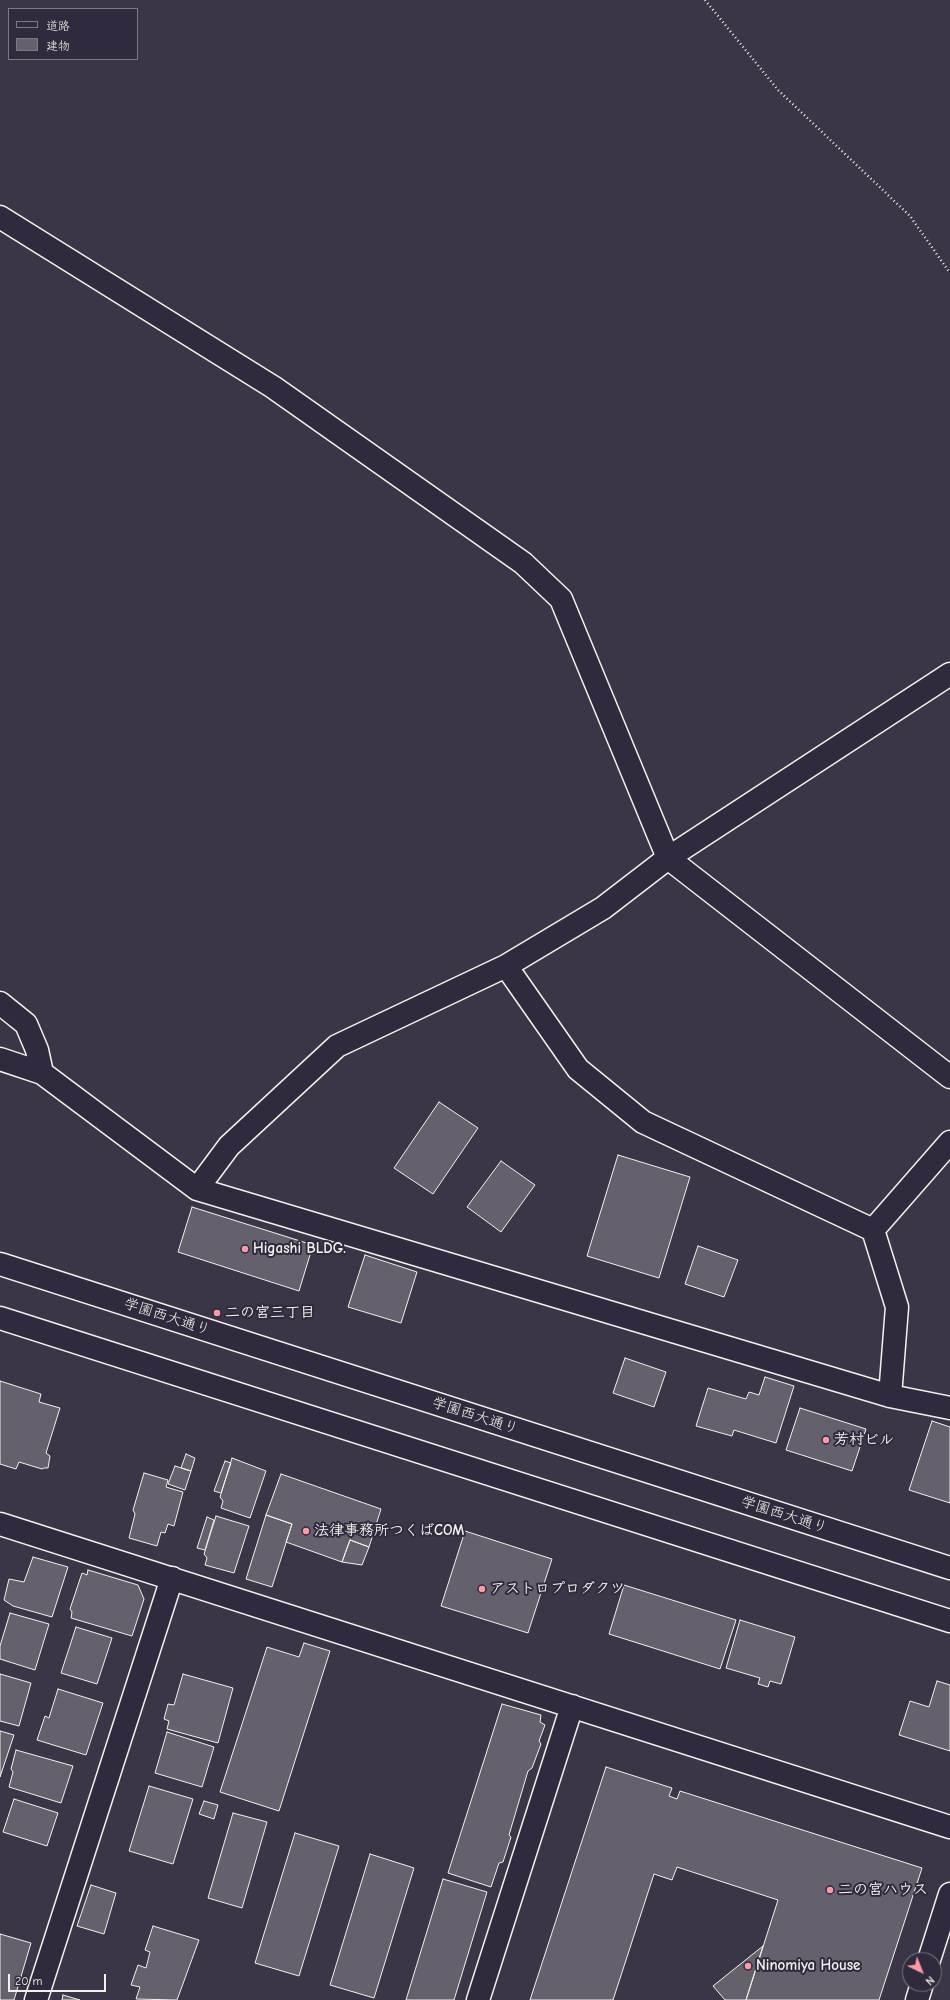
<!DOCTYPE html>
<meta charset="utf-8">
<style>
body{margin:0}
#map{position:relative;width:950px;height:2000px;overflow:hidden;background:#3b3647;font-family:"Comic Neue","Klee One",sans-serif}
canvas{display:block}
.legend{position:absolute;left:8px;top:8px;width:130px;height:52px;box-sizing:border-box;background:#2f2a3d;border:1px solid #7e7a81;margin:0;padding:5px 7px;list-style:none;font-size:12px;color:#f4f1e8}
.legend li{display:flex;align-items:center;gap:8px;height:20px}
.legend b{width:20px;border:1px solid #7e7a81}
.north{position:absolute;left:902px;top:1952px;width:40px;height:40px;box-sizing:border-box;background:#2f2a3d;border:1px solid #7e7a81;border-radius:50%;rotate:137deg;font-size:11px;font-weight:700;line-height:16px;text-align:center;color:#f4f1e8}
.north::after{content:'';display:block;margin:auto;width:14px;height:18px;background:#ff9aa2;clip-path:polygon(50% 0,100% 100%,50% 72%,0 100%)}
.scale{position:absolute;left:8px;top:1974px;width:98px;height:18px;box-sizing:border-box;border:2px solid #f4f1e8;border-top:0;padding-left:5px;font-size:12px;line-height:14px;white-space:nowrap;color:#f4f1e8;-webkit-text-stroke:3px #2f2a3d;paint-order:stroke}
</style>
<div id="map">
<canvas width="950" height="2000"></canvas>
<ul class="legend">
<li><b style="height:5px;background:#2f2a3d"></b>道路</li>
<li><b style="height:11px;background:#65616c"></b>建物</li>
</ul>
<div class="north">N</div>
<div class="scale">20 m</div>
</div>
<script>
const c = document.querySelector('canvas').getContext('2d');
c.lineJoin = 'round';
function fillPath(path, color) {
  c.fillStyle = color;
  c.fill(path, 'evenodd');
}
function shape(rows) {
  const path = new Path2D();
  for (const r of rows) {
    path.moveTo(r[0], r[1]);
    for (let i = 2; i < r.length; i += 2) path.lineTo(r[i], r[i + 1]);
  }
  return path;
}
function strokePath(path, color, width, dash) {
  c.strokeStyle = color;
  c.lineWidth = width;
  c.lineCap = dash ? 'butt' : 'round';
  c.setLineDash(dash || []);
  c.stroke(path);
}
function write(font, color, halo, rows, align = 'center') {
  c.font = font + ' "Comic Neue","Klee One",sans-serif';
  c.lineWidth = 4;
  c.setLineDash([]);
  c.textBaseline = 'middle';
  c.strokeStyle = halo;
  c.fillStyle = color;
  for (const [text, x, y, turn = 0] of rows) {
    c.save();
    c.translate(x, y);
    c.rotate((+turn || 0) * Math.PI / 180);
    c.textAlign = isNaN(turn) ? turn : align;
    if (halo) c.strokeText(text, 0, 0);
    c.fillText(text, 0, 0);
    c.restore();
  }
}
const building = shape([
 [439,1102,478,1128,433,1194,394,1168,439,1102],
 [618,1155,690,1177,659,1278,587,1256,618,1155],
 [501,1161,535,1185,501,1232,467,1207,501,1161],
 [192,1207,313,1245,299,1291,178,1252,192,1207],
 [698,1246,738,1260,724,1297,685,1284,698,1246],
 [365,1255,417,1272,401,1323,348,1307,365,1255],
 [625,1358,666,1372,654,1407,613,1393,625,1358],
 [765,1377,794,1386,776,1443,734,1430,732,1436,696,1426,708,1388,746,1399,749,1392,759,1395,765,1377],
 [0,1381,41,1394,39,1402,60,1408,46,1453,50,1456,48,1468,44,1468,42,1469,19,1462,16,1469,0,1464,0,1381],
 [800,1408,866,1429,852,1471,786,1450,800,1408],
 [932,1421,950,1427,950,1503,909,1490,932,1421],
 [186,1454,195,1458,191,1471,181,1468,186,1454],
 [232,1458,266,1471,250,1518,221,1508,223,1501,220,1497,232,1458],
 [225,1461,231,1463,221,1493,214,1491,225,1461],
 [175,1466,191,1471,185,1490,168,1484,175,1466],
 [144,1473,168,1480,166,1487,183,1492,174,1526,168,1524,165,1533,161,1532,157,1546,129,1538,135,1514,133,1510,144,1473],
 [281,1474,381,1509,369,1547,350,1540,342,1562,286,1542,292,1524,266,1515,281,1474],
 [266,1515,292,1524,272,1587,246,1579,266,1515],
 [216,1516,249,1526,234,1573,205,1565,207,1558,204,1554,216,1516],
 [207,1517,214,1520,205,1550,197,1548,207,1517],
 [465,1531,552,1559,528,1633,441,1606,465,1531],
 [350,1540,369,1547,362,1565,342,1562,350,1540],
 [33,1557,68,1567,52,1617,13,1606,4,1600,9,1579,24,1582,33,1557],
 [88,1570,138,1585,144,1599,132,1636,71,1618,72,1612,70,1609,82,1573,87,1575,88,1570],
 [624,1585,736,1620,720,1669,609,1634,624,1585],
 [10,1613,49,1624,35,1670,0,1659,0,1646,10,1613],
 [740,1620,795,1637,781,1684,770,1681,768,1687,758,1684,760,1678,726,1668,740,1620],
 [76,1627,112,1638,97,1684,61,1673,76,1627],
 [304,1643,330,1651,279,1811,220,1792,267,1647,299,1657,304,1643],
 [0,1674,31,1683,19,1726,0,1721,0,1674],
 [183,1674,233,1688,218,1743,167,1729,169,1721,164,1719,168,1704,174,1705,183,1674],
 [937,1681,950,1685,950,1751,899,1735,910,1701,929,1707,937,1681],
 [58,1689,103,1703,86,1755,37,1740,45,1716,49,1718,58,1689],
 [502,1704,541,1715,540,1722,545,1725,539,1741,541,1744,532,1768,528,1771,509,1835,511,1837,503,1862,499,1863,491,1887,448,1873,502,1704],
 [0,1731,14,1735,0,1777,0,1731],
 [167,1732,214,1747,202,1787,155,1773,167,1732],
 [16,1750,73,1766,61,1803,9,1787,13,1772,11,1769,16,1750],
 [606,1767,672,1788,669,1796,677,1799,680,1791,922,1868,879,2000,746,2000,778,1900,677,1867,672,1880,654,1874,613,2000,530,2000,606,1767],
 [149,1786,193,1799,173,1864,129,1851,149,1786],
 [14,1799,58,1813,47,1846,3,1832,14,1799],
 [204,1801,218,1805,214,1819,199,1814,204,1801],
 [233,1813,267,1822,242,1908,208,1898,233,1813],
 [295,1833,339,1846,299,1976,255,1963,295,1833],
 [370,1854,414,1868,374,1998,330,1985,370,1854],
 [443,1879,487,1892,454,2000,406,2000,443,1879],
 [91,1885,116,1893,104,1934,77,1926,91,1885],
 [153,1926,199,1940,177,2000,136,1999,140,1987,131,1985,138,1965,146,1968,150,1952,145,1950,153,1926],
 [0,1934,31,1943,14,2000,0,2000,0,1934],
 [763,1946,746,2000,725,2000,713,1986,763,1946],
 [63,1995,80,2000,62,2000,63,1995]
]);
const path = shape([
 [705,0,778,90,910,216,950,273]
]);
const minor = shape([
 [0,217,273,387,523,563,561,599,668,858,950,1077],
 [506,966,578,1069,643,1122,873,1230],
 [0,1003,26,1024,37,1050,42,1073],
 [0,1059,42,1073,197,1189,890,1396,950,1408],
 [197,1189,229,1146,337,1046,506,966,603,908,668,858,950,674],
 [890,1396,897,1307,873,1230,950,1142],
 [0,1524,950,1827],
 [929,1960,950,1894],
 [36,2000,172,1578],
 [478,2000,572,1706],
 [917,2000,922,1984]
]);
const major = shape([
 [0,1264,950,1568],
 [0,1318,950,1621]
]);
const markers = [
 [245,1249,4,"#ff9aa2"],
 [217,1313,4,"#ff9aa2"],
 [826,1440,4,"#ff9aa2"],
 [306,1531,4,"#ff9aa2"],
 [482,1589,4,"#ff9aa2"],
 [830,1890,4,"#ff9aa2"],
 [748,1966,4,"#ff9aa2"]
];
const poiNames = [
 ["Higashi BLDG.",253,1249],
 ["二の宮三丁目",225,1313],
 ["芳村ビル",834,1440],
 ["法律事務所つくばCOM",314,1531],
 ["アストロプロダクツ",490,1589],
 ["二の宮ハウス",838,1890],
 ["Ninomiya House",756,1966]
];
const streetNames = [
 ["学園西大通り",167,1317,18],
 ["学園西大通り",475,1416,18],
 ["学園西大通り",784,1515,18]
];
fillPath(building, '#65616c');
strokePath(building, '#f4f1e8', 1);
strokePath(minor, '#f4f1e8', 25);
strokePath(major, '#f4f1e8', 25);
strokePath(path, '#f4f1e8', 2.5, [1, 3]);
strokePath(minor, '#2f2a3d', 22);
strokePath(major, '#2f2a3d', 22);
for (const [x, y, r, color] of markers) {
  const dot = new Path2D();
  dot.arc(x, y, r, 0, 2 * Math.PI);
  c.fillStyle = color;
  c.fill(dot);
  strokePath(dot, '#2f2a3d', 1.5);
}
write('bold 15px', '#f4f1e8', '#2f2a3d', poiNames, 'left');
write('15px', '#f4f1e8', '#2f2a3d', streetNames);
</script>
